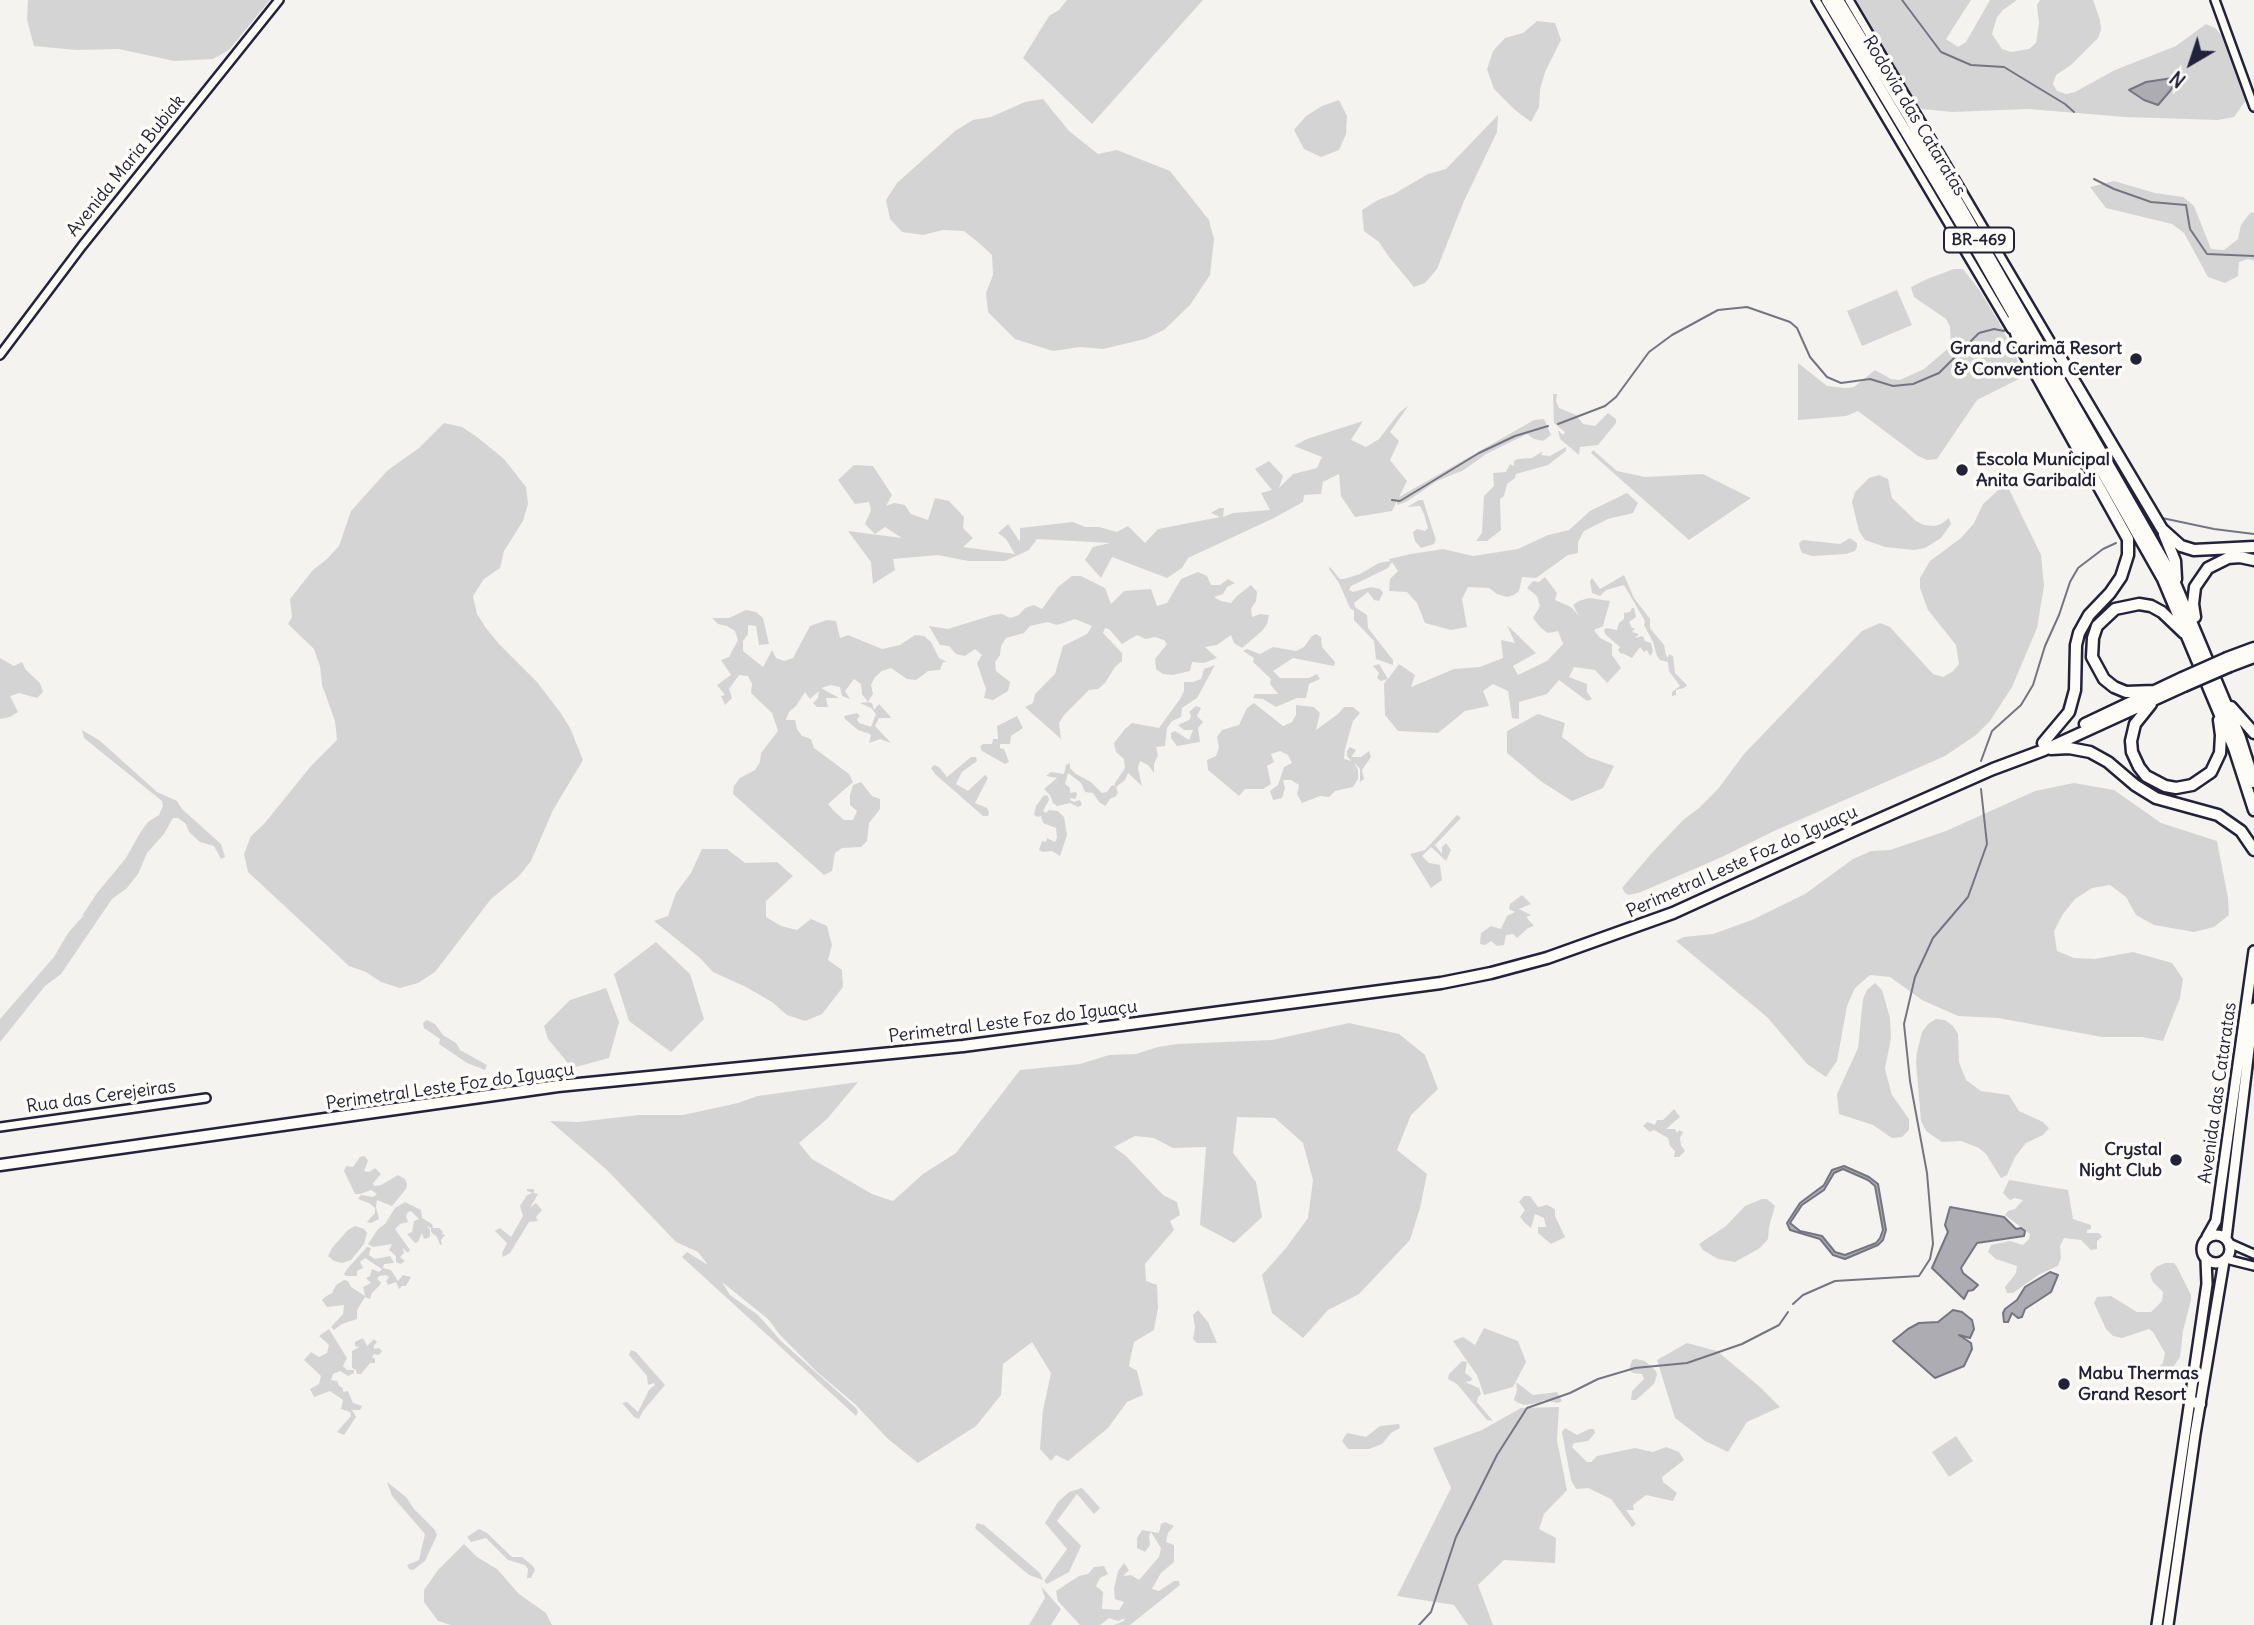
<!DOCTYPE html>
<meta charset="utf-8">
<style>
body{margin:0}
#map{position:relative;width:2254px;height:1625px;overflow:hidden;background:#f4f3ef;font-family:Delius,sans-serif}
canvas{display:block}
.north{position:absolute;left:2156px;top:28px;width:70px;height:70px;-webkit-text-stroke:5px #fdfcf7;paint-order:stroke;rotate:219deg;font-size:19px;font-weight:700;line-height:28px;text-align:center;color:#22223b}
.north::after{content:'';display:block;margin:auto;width:24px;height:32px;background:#22223b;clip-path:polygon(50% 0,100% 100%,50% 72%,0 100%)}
</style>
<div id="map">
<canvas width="2254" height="1625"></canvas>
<div class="north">N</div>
</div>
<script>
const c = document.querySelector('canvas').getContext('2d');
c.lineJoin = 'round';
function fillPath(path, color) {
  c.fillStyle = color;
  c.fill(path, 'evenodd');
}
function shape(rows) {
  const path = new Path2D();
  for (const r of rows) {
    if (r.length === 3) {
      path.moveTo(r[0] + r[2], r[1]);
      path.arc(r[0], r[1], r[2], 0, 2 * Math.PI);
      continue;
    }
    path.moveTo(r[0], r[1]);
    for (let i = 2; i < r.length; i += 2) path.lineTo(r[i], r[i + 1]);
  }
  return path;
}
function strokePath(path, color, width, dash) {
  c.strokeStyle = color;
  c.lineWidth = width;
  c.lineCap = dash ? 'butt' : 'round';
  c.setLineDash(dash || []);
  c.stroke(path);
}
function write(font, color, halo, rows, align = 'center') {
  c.font = font + ' Delius,sans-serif';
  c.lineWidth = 7;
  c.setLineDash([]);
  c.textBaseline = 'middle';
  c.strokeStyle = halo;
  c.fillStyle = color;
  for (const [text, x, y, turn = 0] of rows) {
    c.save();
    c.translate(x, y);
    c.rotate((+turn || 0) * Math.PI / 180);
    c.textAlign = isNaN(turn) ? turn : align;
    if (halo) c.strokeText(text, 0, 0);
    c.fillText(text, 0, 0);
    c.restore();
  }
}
const green = shape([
 [28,0,270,0,229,50,213,59,174,61,119,49,76,50,34,46,27,20],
 [1067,0,1203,0,1092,124,1023,58,1049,16,1059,10],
 [1856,0,1971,0,1946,39,1958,47,1966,42,1990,0,2017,0,2003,10,1997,17,1992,34,2002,49,2011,52,2029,49,2036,43,2039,23,2037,5,2040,0,2093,0,2100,20,2101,30,2098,38,2071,65,2056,75,2053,84,2057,91,2066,94,2075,92,2115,70,2176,46,2206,24,2215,28,2227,41,2243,82,2246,100,2234,117,2218,120,2125,117,2028,109,1952,112,1922,109,1916,104],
 [1537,21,1555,23,1561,40,1545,72,1540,89,1539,107,1531,122,1515,110,1494,89,1487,69,1493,51,1505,38,1523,33],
 [1043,99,1069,131,1098,154,1117,150,1170,171,1209,220,1214,239,1210,275,1190,305,1164,330,1145,339,1103,349,1080,347,1053,351,1015,339,988,312,986,293,993,275,992,255,979,243,964,231,943,230,923,235,902,232,890,219,886,200,897,183,955,131,973,120,991,117,1025,102],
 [1339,100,1347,116,1346,134,1339,150,1321,157,1304,149,1294,130,1306,116,1322,106],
 [1498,115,1497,132,1464,201,1437,269,1425,283,1414,287,1389,257,1379,242,1364,231,1362,210,1378,200,1394,194,1428,174,1446,169],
 [2114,181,2155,193,2183,197,2194,206,2211,249,2224,250,2238,239,2241,225,2250,213,2254,212,2254,261,2248,259,2239,262,2238,276,2225,283,2208,277,2184,233,2172,224,2106,208,2090,187],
 [1954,269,1963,269,1980,291,1999,322,2025,376,1977,400,1937,459,1927,460,1918,456,1858,411,1846,416,1798,420,1798,363,1827,386,1845,388,1854,387,1875,370,1891,379,1900,380,1924,369,1951,346,1950,327,1946,319,1914,297,1911,287,1927,279],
 [1897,290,1912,325,1862,346,1847,311],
 [1553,394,1557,394,1556,401,1559,408,1576,415,1583,424,1595,426,1608,413,1616,419,1616,423,1598,445,1580,447,1579,455,1560,439,1558,430,1563,435,1565,432,1554,423],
 [1409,405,1390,432,1399,441,1390,460,1407,481,1399,497,1534,420,1544,419,1551,435,1543,441,1534,439,1527,434,1486,454,1464,470,1437,481,1406,502,1397,505,1397,501,1392,511,1355,517,1341,496,1339,474,1323,482,1321,494,1304,495,1303,502,1274,518,1188,558,1182,568,1167,578,1112,557,1101,578,1085,560,1093,547,1110,543,1037,539,1029,550,1005,561,968,561,938,555,893,559,895,570,873,584,871,562,848,531,902,538,885,527,875,534,865,524,871,510,869,502,855,504,838,480,854,465,873,466,892,495,886,506,894,503,905,505,911,514,928,520,935,498,949,501,964,517,963,528,973,538,963,547,1015,554,1006,539,998,533,1008,524,1020,542,1020,528,1073,522,1085,527,1099,527,1117,532,1128,526,1145,543,1158,529,1220,517,1211,513,1219,508,1224,508,1223,517,1233,513,1270,510,1261,493,1272,490,1255,469,1269,461,1283,476,1279,488,1293,474,1317,468,1322,457,1294,446,1307,439,1363,421,1351,440,1366,447,1379,439,1399,413],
 [444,423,462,427,477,437,504,459,526,487,528,504,523,521,504,551,500,568,484,579,473,596,477,614,486,628,499,644,537,682,560,712,570,728,583,760,553,810,531,861,519,876,491,899,435,972,418,983,400,988,381,982,366,972,349,966,248,872,244,854,251,836,264,824,311,766,337,740,335,721,322,685,320,666,314,649,288,624,292,617,290,599,313,570,327,559,339,546,351,511,388,470,419,448],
 [1566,447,1566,451,1548,465,1516,474,1515,478,1507,484,1504,496,1500,499,1501,530,1487,541,1469,541,1476,541,1482,533,1484,496,1494,486,1493,473,1506,472,1510,464,1514,466,1514,461,1518,459,1532,458,1543,451,1541,455,1550,456],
 [1593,450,1617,471,1645,477,1703,474,1751,498,1689,540,1591,453],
 [1879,475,1888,479,1892,498,1916,521,1924,525,1934,526,1941,524,1949,518,1951,524,1941,538,1925,548,1914,550,1885,547,1865,540,1859,531,1852,502,1855,492,1869,478],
 [2006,483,2041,555,2044,586,2037,628,2012,687,1990,721,1976,735,1945,756,1774,831,1722,857,1641,892,1629,895,1625,893,1622,888,1650,855,1683,820,1699,808,1718,789,1744,754,1862,631,1880,623,1890,627,1933,674,1943,677,1952,672,1959,664,1956,645,1928,610,1920,588,1920,578,1930,561,1961,538,1974,523,1983,504],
 [1627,493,1638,503,1633,513,1608,519,1584,531,1578,542,1578,553,1568,555,1536,578,1522,577,1519,591,1514,595,1507,597,1497,594,1489,588,1468,587,1462,599,1467,627,1451,630,1425,623,1417,603,1407,592,1389,591,1390,579,1398,571,1392,562,1388,568,1351,586,1349,590,1353,592,1371,587,1380,589,1383,593,1379,601,1374,600,1368,592,1354,603,1355,607,1367,615,1368,628,1393,660,1393,665,1376,659,1374,641,1354,620,1354,611,1350,608,1339,583,1329,569,1330,567,1340,579,1344,579,1360,574,1379,563,1390,561,1389,559,1411,554,1443,549,1473,556,1518,549,1548,535,1569,530,1590,511],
 [1419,500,1423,500,1436,540,1434,544,1421,548,1415,541,1413,532,1417,529,1425,531,1428,528,1424,514,1420,506,1407,507],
 [1850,538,1857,543,1857,547,1855,551,1846,554,1812,556,1802,553,1800,548,1799,543,1803,540,1840,544],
 [1198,572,1207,576,1211,585,1220,585,1228,579,1235,583,1227,587,1223,594,1214,597,1221,601,1231,603,1237,596,1251,585,1257,592,1256,601,1251,609,1252,617,1260,614,1269,615,1267,624,1262,631,1242,648,1234,643,1231,635,1217,645,1205,647,1217,658,1204,663,1192,662,1190,671,1173,675,1163,674,1156,669,1155,659,1167,644,1164,640,1155,637,1146,639,1137,635,1122,644,1109,629,1105,628,1103,633,1122,653,1122,661,1115,667,1105,683,1098,689,1089,690,1064,715,1059,723,1061,739,1025,707,1033,703,1035,694,1055,674,1063,646,1087,634,1092,626,1075,619,1057,625,1048,622,1030,626,1024,633,1006,638,1001,646,1000,655,995,662,996,671,1010,682,1008,691,993,700,984,698,986,689,977,663,982,655,975,649,965,656,956,654,949,646,940,645,929,626,948,629,993,615,1002,614,1010,618,1019,615,1025,608,1034,605,1042,609,1058,587,1072,576,1081,576,1105,588,1111,604,1124,591,1151,589,1157,606,1167,603,1181,579],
 [1624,575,1634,598,1650,619,1650,628,1664,645,1666,655,1668,658,1669,654,1673,656,1675,673,1687,685,1684,688,1676,690,1676,695,1672,696,1672,692,1680,686,1669,671,1668,662,1660,660,1657,656,1653,642,1644,625,1645,621,1624,585,1606,590,1600,596,1592,593,1590,581,1592,578,1600,589],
 [1545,577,1557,593,1555,600,1571,607,1579,616,1573,605,1579,601,1589,598,1610,601,1603,626,1594,630,1600,638,1612,644,1612,655,1621,668,1607,683,1595,670,1574,667,1569,677,1587,684,1587,692,1592,699,1587,701,1559,680,1547,694,1519,702,1519,719,1512,718,1508,691,1493,684,1483,691,1489,706,1465,711,1438,733,1398,731,1385,715,1384,684,1387,679,1381,681,1377,678,1379,673,1373,666,1379,664,1388,679,1399,664,1415,675,1411,687,1454,669,1480,667,1503,658,1501,640,1515,643,1507,625,1536,653,1513,666,1518,675,1547,661,1563,644,1558,631,1548,633,1541,628,1533,618,1540,606,1537,596,1527,588,1533,581,1539,582],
 [1632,608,1634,608,1636,617,1629,622,1632,628,1635,628,1632,632,1639,634,1635,638,1643,636,1645,641,1651,643,1653,652,1650,656,1647,650,1644,652,1640,647,1632,658,1622,653,1621,654,1618,650,1620,647,1605,634,1604,630,1606,628,1617,630,1619,623,1624,619,1624,613,1630,612],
 [746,610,756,612,763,618,769,644,759,645,756,626,748,625,748,634,743,641,743,651,763,667,772,650,776,658,784,661,793,658,810,626,827,620,836,621,840,638,848,635,882,649,900,645,915,635,924,636,931,642,939,658,947,662,943,662,940,670,928,671,916,680,907,679,891,668,882,671,875,677,871,685,873,694,868,702,862,694,861,684,854,679,845,691,850,699,842,696,840,687,831,685,821,688,839,698,826,698,828,707,817,707,813,703,818,698,819,691,810,699,805,692,796,706,789,712,786,720,795,720,797,729,802,736,811,739,814,748,849,774,853,782,828,804,833,810,844,820,853,820,857,811,850,805,850,795,853,785,861,782,872,796,880,799,880,809,869,823,867,841,861,847,842,848,835,853,832,871,824,875,733,794,734,786,740,778,755,770,760,762,761,753,778,731,772,713,751,693,752,684,748,676,739,675,729,689,732,698,725,705,721,696,725,695,717,685,731,675,721,660,729,657,738,640,735,631,727,626,718,624,712,618,729,618],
 [1316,634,1321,637,1322,647,1335,662,1334,666,1293,658,1273,671,1280,678,1309,678,1317,674,1320,679,1309,684,1306,698,1297,698,1276,707,1263,699,1253,698,1255,694,1278,694,1270,684,1271,679,1253,662,1254,658,1243,651,1247,649,1260,654,1273,647,1296,651,1304,647,1312,636],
 [0,658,14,666,22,662,26,670,40,683,43,692,37,698,19,693,10,696,18,712,10,717,0,719],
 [1215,665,1197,698,1182,708,1181,717,1172,721,1167,728,1165,746,1156,747,1158,755,1154,764,1154,773,1148,765,1140,761,1138,768,1142,786,1128,773,1125,780,1116,787,1118,793,1115,797,1111,798,1105,806,1099,802,1093,793,1085,792,1081,783,1068,773,1065,784,1070,788,1070,793,1076,792,1077,795,1075,799,1071,798,1070,800,1074,802,1080,800,1082,805,1078,807,1070,803,1057,806,1053,803,1050,795,1044,789,1057,778,1046,776,1051,772,1064,774,1066,765,1070,763,1070,768,1076,774,1091,782,1102,793,1107,792,1112,785,1115,786,1115,783,1125,768,1124,759,1116,752,1114,743,1125,729,1132,723,1159,728,1180,699,1184,691,1184,682,1193,682,1201,679,1204,669],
 [868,702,872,703,874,710,879,704,890,716,891,718,879,718,875,726,891,743,880,739,869,743,871,736,870,734,858,730,845,719,844,716,857,713,860,716,857,719,859,723,871,727,876,714,871,708,860,703],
 [1254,703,1283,726,1292,722,1296,715,1296,705,1314,707,1320,713,1316,730,1338,714,1344,707,1353,707,1360,713,1353,721,1345,749,1344,759,1351,761,1347,756,1347,751,1350,747,1356,750,1352,756,1353,757,1361,757,1369,751,1371,757,1362,770,1364,779,1360,782,1360,769,1354,762,1358,770,1358,779,1353,787,1335,791,1329,797,1320,796,1302,803,1297,794,1299,785,1291,780,1283,780,1285,788,1282,798,1273,800,1270,791,1278,785,1284,767,1292,763,1288,755,1280,751,1271,754,1274,762,1267,766,1271,784,1263,789,1245,789,1239,796,1208,770,1207,760,1216,756,1219,747,1217,737,1222,730,1239,725,1247,708],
 [1196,706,1201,708,1197,716,1203,722,1198,728,1200,742,1177,746,1171,738,1171,733,1175,731,1189,740,1193,730,1184,730,1178,725,1189,720,1191,716,1189,712],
 [1538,714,1565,723,1562,737,1588,757,1614,766,1603,788,1572,801,1542,782,1507,753,1507,731],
 [1017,716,1023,728,1011,736,1010,744,1000,744,1000,748,1004,749,1009,762,1005,764,982,751,980,747,983,744,992,744,993,739,998,739,997,726],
 [82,730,99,740,157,792,177,801,182,809,221,844,225,857,221,859,214,846,200,842,189,832,186,824,178,818,173,818,164,834,147,853,138,874,127,888,112,899,61,974,45,986,0,1042,0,1019,54,957,68,933,84,915,82,916,97,893,126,858,140,833,148,822,159,815,163,806,162,801,84,738],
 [971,757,976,757,977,761,962,772,956,784,968,791,985,775,988,778,975,803,987,808,989,812,988,816,983,816,935,774,931,768,934,765,939,767,947,777],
 [2074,783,2114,790,2161,823,2217,841,2228,898,2229,915,2214,927,2194,932,2154,925,2136,915,2126,897,2110,885,2092,888,2075,899,2063,914,2054,931,2057,951,2074,958,2095,959,2133,952,2172,963,2183,979,2180,998,2163,1041,2142,1037,2102,1037,1998,1018,1958,1016,1922,1000,1890,977,1870,975,1855,988,1847,1006,1837,1061,1826,1077,1807,1064,1767,1017,1676,941,1684,937,1713,934,1752,920,1805,894,1853,859,1871,851,1890,850,1946,831,2035,791],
 [1044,795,1048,796,1049,800,1043,811,1046,813,1049,810,1058,811,1064,817,1067,835,1060,856,1052,851,1043,852,1039,850,1042,841,1046,842,1047,838,1055,842,1057,838,1056,828,1043,823,1041,816,1038,817,1034,815,1036,806],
 [1457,815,1461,818,1435,845,1442,854,1442,847,1446,843,1451,850,1446,861,1431,847,1422,856,1429,863,1440,865,1442,880,1431,888,1410,854,1425,850],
 [702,849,727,849,745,863,777,862,793,876,766,901,766,917,781,926,797,930,811,919,827,926,832,945,828,960,842,970,843,987,822,1014,805,1021,787,1015,772,1002,746,987,713,972,700,958,654,921,668,916,676,893,691,873],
 [1522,895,1531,904,1519,909,1531,915,1526,917,1534,926,1528,928,1517,938,1513,934,1506,935,1504,945,1497,946,1491,941,1485,945,1480,944,1481,933,1491,926,1501,929,1507,916,1515,912,1509,909,1510,904],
 [656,942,690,974,704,1019,671,1052,629,1021,614,974],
 [1875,983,1882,990,1890,1018,1891,1039,1885,1068,1887,1077,1892,1095,1909,1119,1909,1130,1902,1137,1892,1138,1873,1125,1839,1114,1837,1094,1858,1048,1863,999,1867,990],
 [606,988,619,1022,609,1058,572,1068,548,1039,544,1026,570,1000],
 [1936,1019,1945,1020,1953,1026,1958,1034,1959,1062,1966,1080,1981,1091,2009,1095,2019,1111,2043,1122,2049,1128,2043,1135,2026,1143,2015,1157,2007,1175,2001,1178,1986,1154,1979,1148,1961,1141,1942,1142,1926,1131,1921,1121,1916,1062,1917,1052,1922,1032,1928,1024],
 [427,1020,435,1024,443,1035,456,1043,460,1050,487,1065,485,1070,467,1063,439,1044,440,1039,424,1028,423,1023],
 [1349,1023,1399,1034,1425,1055,1438,1089,1411,1115,1397,1150,1427,1174,1420,1208,1410,1240,1359,1294,1328,1310,1303,1338,1272,1313,1262,1275,1286,1248,1308,1218,1313,1180,1303,1143,1275,1118,1237,1117,1233,1153,1256,1182,1262,1217,1234,1243,1200,1225,1206,1147,1173,1148,1154,1138,1135,1136,1114,1147,1126,1156,1163,1195,1177,1202,1180,1215,1170,1221,1174,1230,1145,1264,1146,1281,1157,1285,1158,1308,1154,1330,1134,1342,1129,1366,1137,1371,1143,1395,1127,1402,1108,1428,1068,1461,1056,1455,1051,1461,1040,1449,1043,1410,1051,1373,1032,1342,1003,1364,1001,1395,976,1426,918,1463,888,1439,855,1404,817,1372,780,1335,768,1319,722,1282,730,1295,758,1315,782,1342,856,1408,858,1412,856,1416,682,1257,687,1252,708,1265,698,1252,676,1242,607,1170,550,1121,578,1122,639,1115,683,1115,738,1103,758,1096,858,1082,827,1119,799,1143,812,1159,872,1194,893,1201,923,1174,956,1153,1020,1070,1080,1064,1109,1055,1136,1054,1158,1047,1177,1044,1272,1040],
 [1674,1109,1680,1117,1666,1129,1675,1129,1677,1133,1679,1130,1683,1132,1680,1138,1681,1145,1685,1151,1679,1157,1674,1157,1675,1151,1670,1146,1668,1138,1654,1130,1650,1132,1643,1126,1647,1122,1655,1125,1657,1120,1663,1120],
 [365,1156,368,1161,364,1171,369,1172,375,1168,381,1174,373,1183,374,1186,381,1185,398,1175,405,1179,407,1184,406,1189,392,1206,377,1200,376,1207,379,1219,371,1223,367,1222,375,1213,375,1208,369,1203,358,1199,361,1195,373,1197,377,1194,371,1190,360,1194,355,1194,344,1171,346,1166,353,1167,360,1157],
 [2009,1180,2068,1190,2073,1219,2091,1225,2091,1229,2087,1230,2087,1233,2099,1233,2102,1237,2097,1241,2097,1249,2091,1250,2081,1240,2064,1238,2060,1246,2061,1258,2058,1266,2040,1274,2013,1293,2007,1293,2005,1287,2016,1273,2017,1266,1996,1259,1988,1252,1991,1245,2010,1241,2023,1245,2029,1239,2030,1234,2005,1215,2008,1211,2015,1209,2023,1200,2015,1198,2010,1200,2003,1193],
 [527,1189,534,1189,534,1193,538,1194,530,1208,536,1203,542,1210,536,1217,538,1221,529,1222,510,1253,503,1257,502,1253,507,1243,495,1231,500,1228,511,1237,523,1216,520,1206,527,1195,533,1193,527,1191],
 [1524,1196,1530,1196,1538,1207,1547,1205,1555,1209,1555,1216,1565,1237,1551,1244,1538,1233,1538,1227,1546,1227,1544,1218,1535,1214,1531,1228,1525,1223,1520,1217,1525,1210,1519,1202],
 [1762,1199,1767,1199,1775,1206,1769,1227,1768,1239,1760,1248,1735,1262,1718,1259,1703,1250,1699,1244,1726,1226,1745,1206],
 [405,1202,421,1210,422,1218,432,1224,433,1228,439,1228,443,1232,442,1234,445,1235,441,1240,442,1244,440,1245,437,1237,431,1232,431,1228,427,1226,430,1230,430,1237,424,1239,422,1233,418,1242,415,1243,407,1234,412,1232,414,1221,419,1219,411,1211,408,1212,406,1216,408,1222,400,1224,395,1229,410,1250,408,1253,403,1248,404,1253,400,1257,405,1261,401,1264,396,1262,396,1256,389,1250,392,1244,373,1247,368,1244,378,1229,385,1224,395,1208],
 [355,1226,364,1229,367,1233,364,1244,351,1260,342,1263,334,1261,328,1256,332,1248,348,1230],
 [367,1247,371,1248,369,1255,375,1259,390,1256,394,1263,384,1264,383,1268,391,1270,398,1281,403,1275,411,1277,406,1286,402,1286,399,1289,396,1282,388,1285,386,1281,389,1277,386,1275,379,1276,377,1279,381,1282,380,1285,372,1293,370,1299,365,1297,357,1310,357,1319,342,1324,334,1330,331,1327,343,1314,344,1305,327,1307,322,1300,325,1297,332,1293,336,1285,344,1280,348,1281,351,1287,365,1296,363,1287,371,1283,366,1278,370,1276,372,1269,379,1272,382,1269,365,1258,360,1262,363,1268,357,1271,357,1276,346,1276,344,1274,348,1268],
 [2165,1263,2174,1263,2177,1267,2191,1295,2191,1300,2183,1331,2180,1357,2169,1373,2157,1380,2152,1378,2153,1373,2163,1363,2165,1353,2153,1332,2149,1329,2122,1338,2113,1336,2106,1329,2094,1303,2097,1297,2111,1296,2137,1312,2151,1312,2162,1301,2163,1292,2153,1282,2150,1274,2156,1267],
 [1198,1310,1208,1322,1217,1343,1197,1343,1193,1339,1195,1327,1193,1315],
 [1484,1328,1518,1341,1526,1362,1513,1387,1484,1395,1477,1375,1453,1341,1463,1337,1475,1345],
 [329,1329,347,1358,343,1366,347,1370,354,1370,354,1373,348,1376,340,1371,333,1374,331,1380,337,1381,339,1386,343,1388,343,1392,348,1391,353,1403,362,1406,360,1410,352,1410,356,1417,344,1435,337,1432,351,1416,350,1412,341,1409,343,1400,330,1391,314,1397,310,1389,319,1384,321,1376,304,1360,311,1352,319,1357,327,1353,329,1345,319,1336],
 [363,1338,367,1346,374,1339,377,1342,374,1345,374,1349,379,1348,382,1351,379,1355,374,1354,372,1357,375,1359,375,1363,370,1363,361,1374,357,1374,356,1370,352,1368,352,1351,359,1347,355,1346,355,1342],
 [1687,1343,1717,1351,1760,1387,1780,1407,1747,1422,1728,1452,1705,1441,1675,1418,1657,1360],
 [631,1350,636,1352,665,1385,643,1411,639,1419,634,1417,622,1403,627,1402,638,1412,649,1390,655,1385,654,1383,648,1385,647,1376,629,1355],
 [1636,1359,1645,1361,1656,1371,1657,1375,1654,1384,1636,1400,1631,1400,1632,1391,1644,1379,1642,1374,1633,1373,1629,1370,1632,1360],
 [1462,1361,1467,1362,1465,1373,1472,1378,1471,1381,1465,1382,1479,1388,1481,1394,1478,1397,1477,1402,1493,1421,1487,1420,1457,1384,1448,1379,1449,1374],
 [1516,1382,1533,1395,1557,1392,1562,1401,1558,1403,1544,1400,1538,1403,1525,1405,1518,1403,1514,1400,1517,1390],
 [1559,1407,1557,1440,1567,1490,1544,1514,1539,1529,1556,1538,1555,1563,1504,1560,1478,1585,1493,1625,1468,1625,1454,1605,1397,1596,1451,1488,1433,1448,1482,1430,1521,1408],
 [1399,1424,1400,1428,1391,1433,1382,1444,1369,1449,1348,1449,1342,1441,1347,1433,1366,1437,1380,1426],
 [1565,1428,1577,1435,1589,1429,1594,1429,1595,1433,1588,1441,1574,1443,1572,1447,1587,1462,1591,1462,1597,1456,1635,1448,1653,1452,1666,1447,1679,1452,1684,1460,1662,1477,1663,1482,1677,1493,1673,1501,1646,1495,1633,1505,1634,1510,1626,1510,1636,1524,1632,1527,1611,1499,1588,1488,1576,1489,1571,1480,1562,1432],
 [1956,1436,1973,1461,1949,1477,1932,1452],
 [387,1482,406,1497,414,1509,435,1530,437,1535,425,1561,413,1570,409,1569,407,1565,419,1560,425,1534,392,1496],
 [1082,1488,1100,1508,1094,1514,1077,1494,1057,1521,1081,1546,1069,1572,1047,1584,1044,1581,1067,1549,1045,1523,1058,1502,1069,1492],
 [1165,1522,1174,1526,1168,1533,1166,1542,1174,1545,1174,1562,1161,1573,1152,1589,1159,1591,1174,1581,1179,1581,1180,1585,1130,1625,1114,1625,1124,1621,1125,1618,1118,1621,1109,1618,1100,1625,1080,1625,1058,1601,1056,1591,1079,1576,1088,1574,1094,1567,1104,1566,1108,1574,1100,1578,1096,1586,1103,1592,1102,1609,1119,1610,1124,1602,1115,1599,1114,1589,1118,1571,1124,1563,1129,1570,1123,1576,1131,1575,1139,1580,1159,1557,1161,1548,1151,1532,1149,1536,1150,1545,1145,1552,1137,1548,1137,1538,1142,1530,1159,1533,1161,1524],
 [977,1523,984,1525,1040,1573,1043,1580,1029,1575,1010,1559,977,1530,975,1528],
 [479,1529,487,1533,512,1557,522,1557,533,1566,535,1570,531,1578,527,1578,528,1569,525,1565,508,1560,486,1538,471,1542,467,1537],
 [464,1544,477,1557,497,1569,519,1594,546,1613,552,1625,451,1625,438,1621,424,1602,424,1590,438,1570],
 [1041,1586,1061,1609,1051,1625,1029,1625,1045,1598]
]);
const water = shape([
 [2179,77,2170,91,2158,105,2144,100,2129,90,2146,82,2179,77],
 [1844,1166,1869,1177,1878,1184,1886,1230,1883,1240,1878,1245,1845,1259,1833,1255,1820,1239,1790,1230,1787,1223,1800,1203,1824,1185,1832,1170,1844,1166],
 [1843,1169,1868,1180,1875,1186,1883,1230,1880,1238,1876,1243,1845,1255,1835,1252,1822,1236,1800,1231,1790,1223,1802,1205,1824,1190,1834,1173,1843,1169],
 [1950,1207,2004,1217,2016,1229,2021,1228,2025,1231,2024,1236,1977,1243,1961,1268,1963,1273,1978,1285,1973,1290,1968,1291,1964,1299,1932,1268,1948,1232,1945,1225,1950,1207],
 [2050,1272,2058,1275,2051,1292,2025,1309,2022,1317,2018,1318,2012,1313,2008,1322,2004,1322,2003,1313,2005,1309,2017,1300,2025,1287,2050,1272],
 [1953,1310,1962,1312,1972,1320,1974,1329,1970,1338,1959,1335,1971,1343,1972,1349,1964,1366,1935,1378,1893,1341,1908,1329,1919,1323,1938,1322,1953,1310]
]);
const stream = shape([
 [1902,0,1941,52,1971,65,2004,67,2065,104,2074,112],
 [2094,179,2114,189,2151,202,2186,205,2190,229,2207,254,2254,256],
 [1558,424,1605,406,1616,397,1649,352,1672,335,1718,310,1747,307,1790,322,1797,328,1810,357,1827,377,1841,383,1870,379,1893,386,1913,384,1939,373,1979,333,1994,329,2004,331,2006,327],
 [1392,500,1400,501,1479,453,1515,436,1548,426],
 [2162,518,2214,529,2254,534],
 [1981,761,1992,731,2021,705,2033,685,2045,646,2059,615,2070,582,2078,568,2103,549,2116,543],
 [1793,1304,1803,1295,1835,1281,1919,1276,1930,1259,1933,1244,1927,1173,1910,1081,1904,1024,1915,977,1933,938,1968,897,1987,844,1981,789],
 [1419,1625,1431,1612,1456,1537,1497,1455,1527,1408,1570,1393,1598,1379,1635,1368,1687,1363,1742,1344,1779,1325,1788,1312]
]);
const tertiary = shape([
 [1816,0,2011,329],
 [1849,0,2054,347],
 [2215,0,2254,107],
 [0,355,82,246,279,0],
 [0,1127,206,1098],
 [2229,1243,2254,1254],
 [2226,1259,2254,1266]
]);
const primary = shape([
 [2216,1249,14],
 [2207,1237,2216,1221,2254,951],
 [2226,1238,2254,1008],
 [2157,1625,2200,1332,2207,1284,2206,1259],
 [2168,1625,2195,1434,2224,1261]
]);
const trunk = shape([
 [1827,0,1979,254,2163,579,2234,748,2254,810],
 [1838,0,1909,117,2171,574,2240,738,2254,782],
 [2012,321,2020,345,2128,539,2128,555,2121,577,2110,593,2089,615,2079,633,2076,645,2075,690,2069,712,2043,743],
 [2054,347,2162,529,2181,546,2194,550,2254,547],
 [2164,534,2175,561,2176,579],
 [2195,617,2193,604,2195,587,2208,568,2228,558,2240,557,2254,560],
 [2227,658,2254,648],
 [2230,666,2254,657],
 [2154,691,2126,692,2114,687,2104,679,2092,657,2093,638,2097,626,2115,609,2139,604,2151,606,2162,612,2184,633],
 [2151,704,2135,724,2131,741,2132,752,2139,767,2146,776,2165,786,2176,788,2192,785,2211,772,2220,753,2221,735,2219,720],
 [2231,707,2254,733],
 [2085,724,2182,678],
 [2051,749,2069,748,2090,752,2108,762,2135,785,2156,798,2218,815,2241,831,2254,850],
 [0,1165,558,1086,963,1046,1441,983,1491,973,1547,958,1673,913,1855,830,1993,769,2044,750,2184,686],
 [2190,1401,2200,1404]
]);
const trunkBridge = shape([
 [2182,678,2227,658],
 [2184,686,2230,666]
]);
const markers = [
 [2136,359,7,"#22223b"],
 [1962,470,7,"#22223b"],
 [2176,1160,7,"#22223b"],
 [2064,1384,7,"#22223b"]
];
const shields = [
 [1979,240,70]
];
const shieldNames = [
 ["BR-469",1979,240]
];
const streetNames = [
 ["Rodovía das Cataratas",1914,116,59],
 ["Avenida Maria Bubiak",126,166,-51],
 ["Perimetral Leste Foz do Iguaçu",1742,862,-24],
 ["Perimetral Leste Foz do Iguaçu",1013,1022,-7],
 ["Perimetral Leste Foz do Iguaçu",450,1087,-8],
 ["Avenida das Cataratas",2218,1093,-82],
 ["Rua das Cerejeiras",101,1097,-8]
];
const poiNames = [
 ["Grand Carimã Resort",2122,349],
 ["& Convention Center",2122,370],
 ["Escola Municipal",1976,460,"left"],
 ["Anita Garibaldi",1976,481,"left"],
 ["Crystal",2162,1150],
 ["Night Club",2162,1171],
 ["Mabu Thermas",2078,1374,"left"],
 ["Grand Resort",2078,1395,"left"]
];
fillPath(green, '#d5d4d5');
fillPath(water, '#acacb2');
strokePath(water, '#757582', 2);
strokePath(stream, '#757582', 2);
strokePath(tertiary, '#22223b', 12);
strokePath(primary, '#22223b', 14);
strokePath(trunk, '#22223b', 15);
strokePath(tertiary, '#fdfcf7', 7);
strokePath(primary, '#fdfcf7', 9);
strokePath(trunk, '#fdfcf7', 10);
strokePath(trunkBridge, '#22223b', 15, []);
strokePath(trunkBridge, '#fdfcf7', 10);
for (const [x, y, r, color] of markers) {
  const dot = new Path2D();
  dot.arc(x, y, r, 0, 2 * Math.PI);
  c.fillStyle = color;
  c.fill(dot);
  strokePath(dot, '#fdfcf7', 2.5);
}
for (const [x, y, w] of shields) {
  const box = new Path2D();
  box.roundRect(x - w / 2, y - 12.5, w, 25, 5);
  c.fillStyle = '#fdfcf7';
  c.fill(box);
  strokePath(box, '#22223b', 2);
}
write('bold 16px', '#22223b', null, shieldNames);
write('18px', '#22223b', '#fdfcf7', streetNames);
write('bold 18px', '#22223b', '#fdfcf7', poiNames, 'right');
</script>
